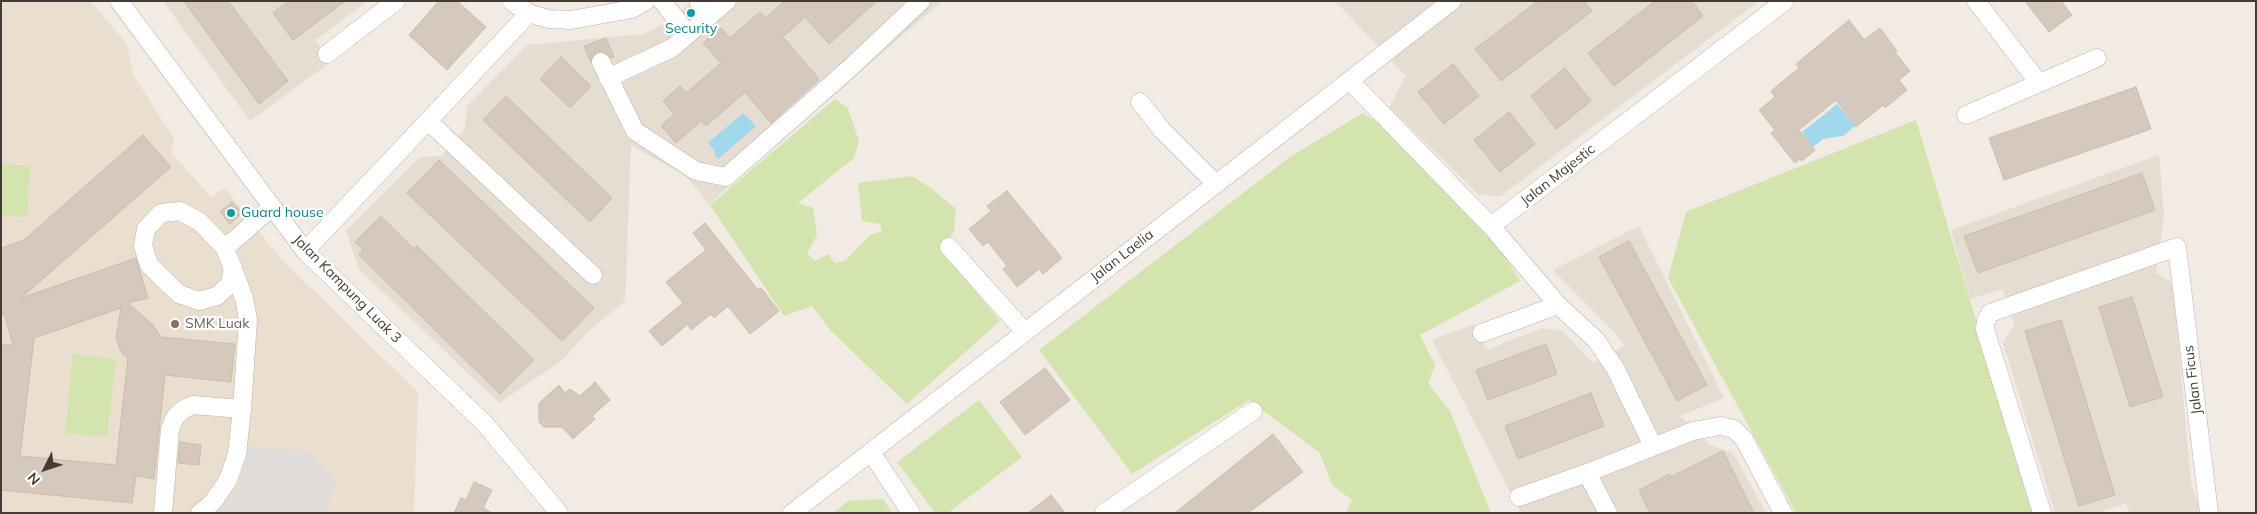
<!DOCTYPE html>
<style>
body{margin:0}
#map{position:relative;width:2257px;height:514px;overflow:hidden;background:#f1ebe4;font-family:Mulish,sans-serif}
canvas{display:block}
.frame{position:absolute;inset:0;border:2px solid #433b34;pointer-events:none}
.north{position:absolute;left:20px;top:444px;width:50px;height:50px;-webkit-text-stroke:4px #fff;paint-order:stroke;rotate:229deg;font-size:14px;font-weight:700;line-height:20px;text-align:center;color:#433b34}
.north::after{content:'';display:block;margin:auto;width:18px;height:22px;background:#433b34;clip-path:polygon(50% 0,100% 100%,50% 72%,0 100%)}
</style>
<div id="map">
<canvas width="2257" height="514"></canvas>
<div class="frame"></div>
<div class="north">N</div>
</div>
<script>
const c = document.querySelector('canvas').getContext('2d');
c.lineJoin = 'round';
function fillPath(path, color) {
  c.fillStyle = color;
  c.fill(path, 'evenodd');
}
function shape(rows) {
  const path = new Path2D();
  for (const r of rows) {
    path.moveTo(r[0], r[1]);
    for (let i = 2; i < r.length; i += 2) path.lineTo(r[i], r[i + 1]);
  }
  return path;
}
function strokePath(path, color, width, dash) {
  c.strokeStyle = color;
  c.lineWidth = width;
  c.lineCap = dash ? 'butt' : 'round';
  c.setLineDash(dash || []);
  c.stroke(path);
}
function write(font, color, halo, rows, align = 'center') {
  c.font = font + ' Mulish,sans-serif';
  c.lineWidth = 4.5;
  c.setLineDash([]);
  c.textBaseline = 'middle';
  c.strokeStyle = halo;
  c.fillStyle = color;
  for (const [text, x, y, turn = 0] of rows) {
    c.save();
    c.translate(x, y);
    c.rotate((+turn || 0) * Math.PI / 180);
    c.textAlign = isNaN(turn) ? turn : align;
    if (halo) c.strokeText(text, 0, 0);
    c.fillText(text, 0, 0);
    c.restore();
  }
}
const residential = shape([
 [163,1,368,1,315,40,332,61,250,121],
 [692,1,942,1,709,204,687,177,631,145,625,301,591,329,560,362,499,403,359,269,346,231,420,157,441,156,465,129,467,106,527,45,643,34,668,22],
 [1335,1,1759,1,1501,196,1479,195,1389,107,1406,76],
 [2159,155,2164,216,2156,273,2173,283,2191,484,2202,513,2130,513,2126,503,2097,513,2055,513,2003,343,2014,324,2003,289,1970,299,1951,230],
 [1639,226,1724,398,1680,416,1710,445,1733,453,1766,513,1521,513,1432,340,1475,324,1486,350,1542,328,1562,331,1593,363,1624,346,1615,333,1553,270]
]);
const education = shape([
 [1,1,90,1,127,44,133,75,174,138,171,152,211,197,225,188,279,257,418,392,414,513,1,513]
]);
const green = shape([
 [835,99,848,108,859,141,854,158,798,203,813,208,817,235,807,254,815,261,828,254,835,263,845,261,869,236,882,231,880,224,862,221,858,183,912,176,931,188,956,209,954,232,940,248,1000,321,907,404,830,330,812,306,784,316,710,205],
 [1363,113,1384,127,1501,250,1520,281,1420,335,1435,365,1428,383,1450,411,1491,513,1346,513,1352,500,1332,485,1320,453,1249,400,1132,474,1039,350,1290,157],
 [1916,120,2034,513,1796,513,1668,278,1686,212],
 [1,164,30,166,27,217,1,216],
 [73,354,116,359,107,437,65,433],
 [979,400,1022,457,948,513,935,513,897,462],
 [883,499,892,513,833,513,848,501]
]);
const parking = shape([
 [244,445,310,452,336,481,325,513,217,513,234,493,239,484,243,472]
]);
const water = shape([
 [1837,104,1855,126,1843,136,1823,139,1813,147,1802,132],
 [743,113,756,126,718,159,715,155,715,151,708,143]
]);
const building = shape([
 [184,1,228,1,288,81,259,104,184,1],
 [288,1,345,1,293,40,273,13,288,1],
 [439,1,457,1,486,27,447,70,409,35,439,1],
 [784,1,877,1,829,44,805,17,783,37,819,79,771,123,745,92,706,126,701,121,676,143,661,126,674,114,663,101,680,86,686,93,721,63,703,43,721,28,730,38,760,12,766,18,784,1],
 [1538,1,1584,1,1592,11,1501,81,1475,49,1538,1],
 [1655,1,1692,1,1703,16,1614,86,1588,53,1655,1],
 [2025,1,2061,1,2072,15,2049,32,2025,1],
 [1849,20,1864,40,1880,28,1897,51,1895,52,1910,71,1899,80,1907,90,1885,108,1883,105,1856,127,1836,100,1799,130,1815,150,1802,161,1800,159,1795,163,1771,133,1775,130,1759,110,1775,97,1771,91,1799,68,1796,64,1849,20],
 [606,38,614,57,611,58,602,51,597,52,592,57,591,62,584,46,606,38],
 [561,57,591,86,570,108,540,79,561,57],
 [1453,64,1479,96,1444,124,1418,92,1453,64],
 [1565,68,1591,101,1556,129,1531,96,1565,68],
 [2136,87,2151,129,2004,180,1989,138,2136,87],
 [506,96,612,198,590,222,483,120,506,96],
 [1509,112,1535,144,1500,172,1474,140,1509,112],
 [143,135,171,167,21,298,136,258,148,298,128,303,153,325,161,337,235,344,231,382,165,375,154,479,136,476,132,503,1,490,1,345,13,345,4,313,1,315,1,248,24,240,143,135],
 [121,308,116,338,121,352,128,358,116,465,20,456,34,338,121,308],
 [439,160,594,308,562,341,407,193,439,160],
 [2142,173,2155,210,1978,273,1964,236,2142,173],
 [1007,191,1062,258,1043,274,1039,269,1017,287,1003,269,1007,266,988,242,983,246,969,229,991,211,987,206,1007,191],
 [232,202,242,213,230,224,220,212,232,202],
 [381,216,414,249,417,246,534,360,500,394,359,255,363,250,355,242,381,216],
 [705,223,758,290,761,288,779,311,750,334,728,306,714,318,711,314,691,330,688,324,662,346,649,331,683,303,666,282,706,250,693,233,705,223],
 [1629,241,1707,385,1677,401,1599,257,1629,241],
 [2132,297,2163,397,2130,407,2099,307,2132,297],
 [2061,320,2115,495,2079,506,2025,331,2061,320],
 [1546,344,1557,374,1488,400,1476,370,1546,344],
 [1045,368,1070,400,1025,435,1000,402,1045,368],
 [595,382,610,400,592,416,595,419,573,439,562,427,544,427,539,422,539,403,559,385,565,393,570,389,580,396,595,382],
 [1591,393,1604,426,1518,459,1505,426,1591,393],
 [1273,434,1303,472,1248,513,1175,513,1273,434],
 [180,442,201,445,199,465,178,463,180,442],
 [1723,451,1754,513,1650,513,1639,490,1670,474,1671,477,1723,451],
 [474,482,492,490,483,508,492,513,454,513,461,498,466,500,474,482],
 [1051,495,1065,513,1028,513,1051,495]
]);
const minor = shape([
 [119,1,305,251,485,424,559,513],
 [511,1,529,13],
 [662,1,688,34],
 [698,1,710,16],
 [1976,1,2039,83],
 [327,54,396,1],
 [601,62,635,131,696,171,726,177,851,67,921,1],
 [608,78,672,48,727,1],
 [1350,81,1491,226,1785,1],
 [1140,102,1162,130,1215,183],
 [1966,115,2097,58],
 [428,121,529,13,548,19,571,20,632,9,646,1],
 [1491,226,1558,305,1596,340,1615,368,1653,446],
 [949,247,1024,331],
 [225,248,200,222,180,211,161,213,146,229,143,246,149,265,179,294,199,301,217,296,230,284,233,267],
 [305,251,428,121,593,275],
 [1482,333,1558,305],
 [871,452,911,513],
 [1587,473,1608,513],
 [1519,497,1587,473,1693,431,1720,426,1734,429,1744,439,1783,513],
 [163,513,170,429,175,417,184,409,193,405,242,409],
 [200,513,213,502,228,480,237,454,242,409,248,320,244,298,225,248,271,208],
 [792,513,1452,1],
 [1104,513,1253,411],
 [2042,513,1985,329,1986,321,1990,313,2177,247,2209,513]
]);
const markers = [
 [691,13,5,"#0f9aa8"],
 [231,213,5,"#0f9aa8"],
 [175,324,5,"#8d6e63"]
];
const cultureNames = [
 ["Security",691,29],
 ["Guard house",241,213,"left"]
];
const streetNames = [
 ["Jalan Majestic",1558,175,-38],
 ["Jalan Laelia",1122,256,-38],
 ["Jalan Kampung Luak 3",347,289,45],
 ["Jalan Ficus",2193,380,-97]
];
const educationNames = [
 ["SMK Luak",185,324]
];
fillPath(residential, '#e5dcd2');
fillPath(education, '#eadece');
fillPath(green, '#d3e4ae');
fillPath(parking, '#dfdcd9');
fillPath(water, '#a2d8ec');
fillPath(building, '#d5c8bd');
strokePath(building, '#ccbcad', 1);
strokePath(minor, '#bfb5aa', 19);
strokePath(minor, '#fff', 18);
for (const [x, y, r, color] of markers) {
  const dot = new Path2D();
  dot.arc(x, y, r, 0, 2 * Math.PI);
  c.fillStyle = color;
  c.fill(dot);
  strokePath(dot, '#fff', 2);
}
write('14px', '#0d838f', '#fff', cultureNames);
write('14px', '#433b34', '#fff', streetNames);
write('14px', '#785e54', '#fff', educationNames, 'left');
</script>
